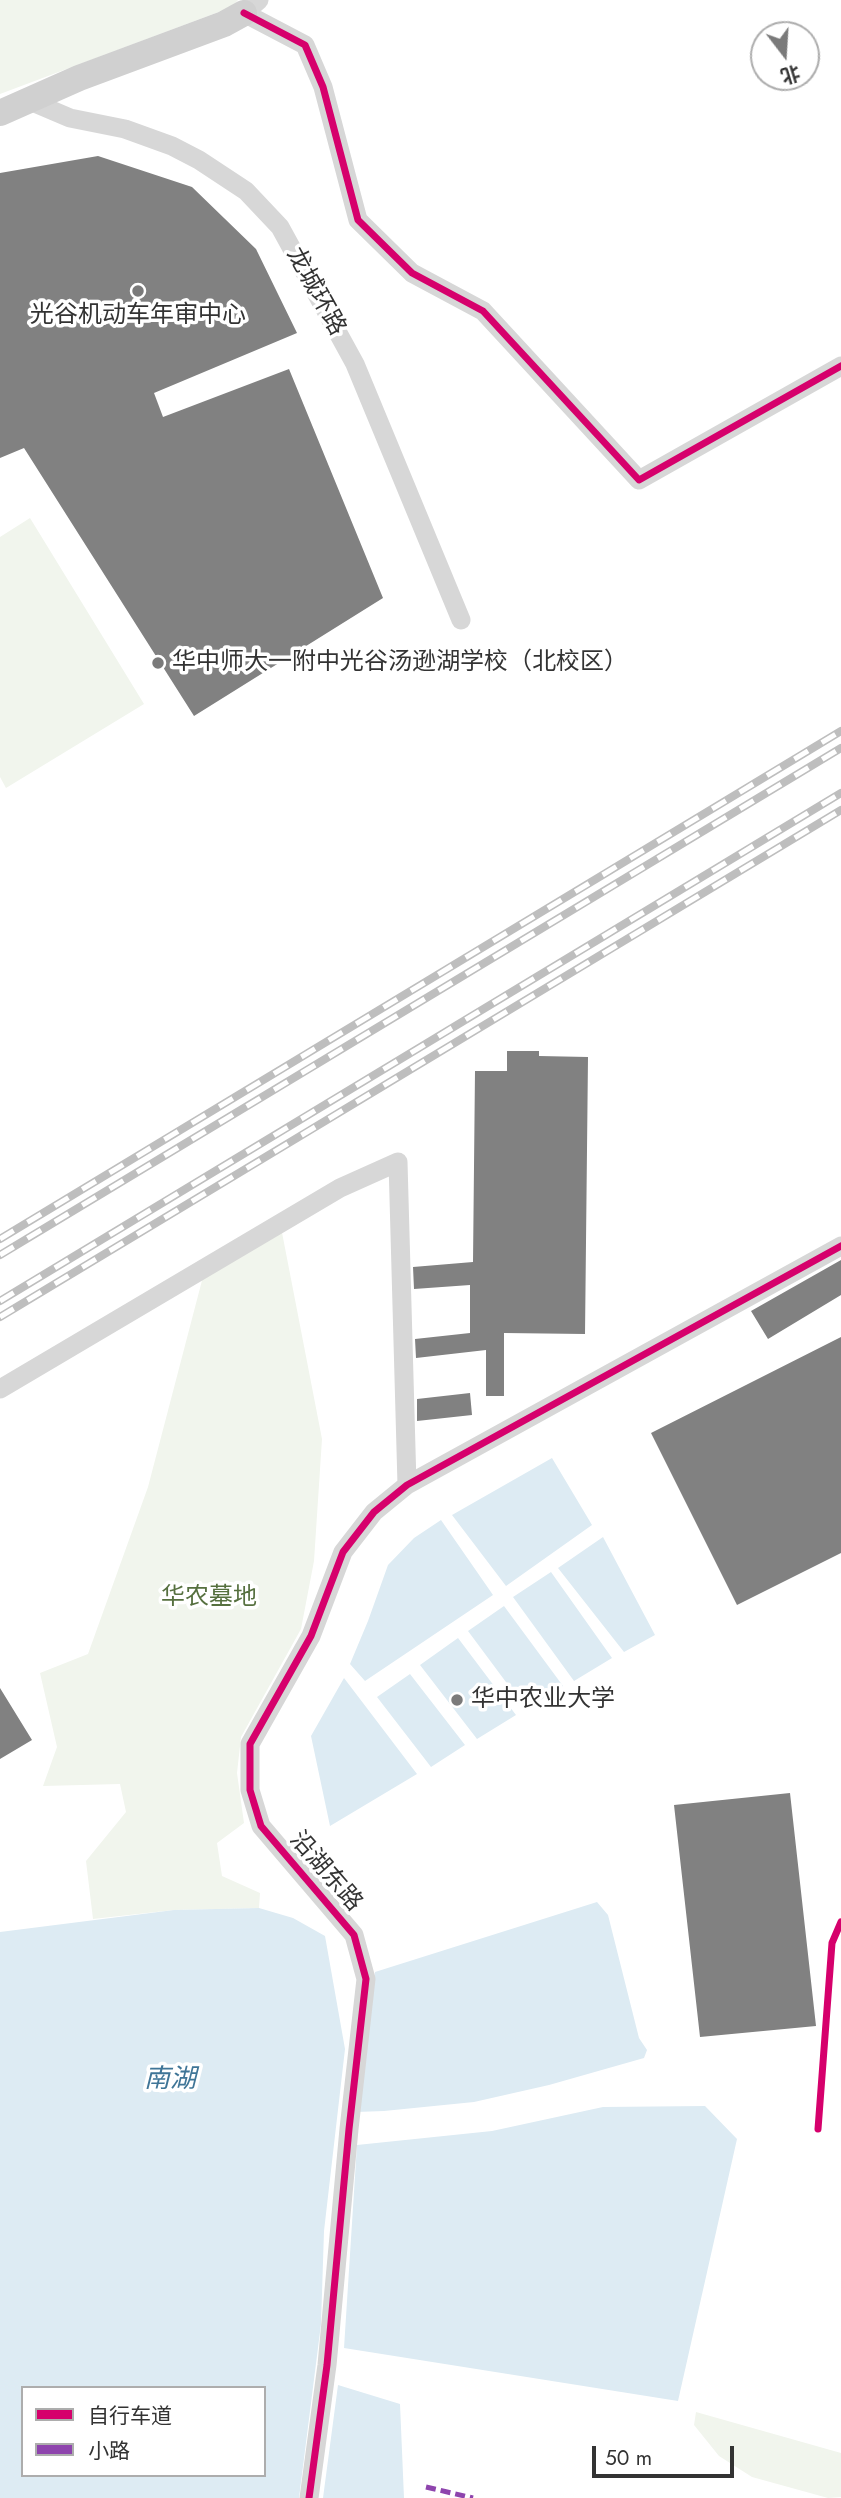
<!DOCTYPE html>
<meta charset="utf-8">
<style>
body{margin:0}
#map{position:relative;width:841px;height:2498px;overflow:hidden;background:#fff;font-family:Jost,"Noto Sans SC",sans-serif}
canvas{display:block}
.legend{position:absolute;left:21px;top:2386px;width:245px;height:91px;box-sizing:border-box;background:#fff;border:2px solid #adadad;margin:0;padding:9px 12px;list-style:none;font-size:21px;color:#333}
.legend li{display:flex;align-items:center;gap:14px;height:35px}
.legend b{width:35px;border:2px solid #adadad}
.north{position:absolute;left:750px;top:21px;width:70px;height:70px;box-sizing:border-box;background:#fff;border:2px solid #adadad;border-radius:50%;rotate:163deg;font-size:19px;font-weight:700;line-height:28px;text-align:center;color:#333}
.north::after{content:'';display:block;margin:auto;width:24px;height:32px;background:#7a7a7a;clip-path:polygon(50% 0,100% 100%,50% 72%,0 100%)}
.scale{position:absolute;left:592px;top:2446px;width:142px;height:32px;box-sizing:border-box;border:4px solid #333;border-top:0;padding-left:9px;font-size:21px;line-height:24px;white-space:nowrap;color:#333;-webkit-text-stroke:5px #fff;paint-order:stroke}
</style>
<div id="map">
<canvas width="841" height="2498"></canvas>
<ul class="legend">
<li><b style="height:9px;background:#d6006c"></b>自行车道</li>
<li><b style="height:9px;background:#8e44ad"></b>小路</li>
</ul>
<div class="north">北</div>
<div class="scale">50 m</div>
</div>
<script>
const c = document.querySelector('canvas').getContext('2d');
c.lineJoin = 'round';
function fillPath(path, color) {
  c.fillStyle = color;
  c.fill(path, 'evenodd');
}
function shape(rows) {
  const path = new Path2D();
  for (const r of rows) {
    path.moveTo(r[0], r[1]);
    for (let i = 2; i < r.length; i += 2) path.lineTo(r[i], r[i + 1]);
  }
  return path;
}
function strokePath(path, color, width, dash) {
  c.strokeStyle = color;
  c.lineWidth = width;
  c.lineCap = dash ? 'butt' : 'round';
  c.setLineDash(dash || []);
  c.stroke(path);
}
function write(font, color, halo, rows, align = 'center') {
  c.font = font + ' Jost,"Noto Sans SC",sans-serif';
  c.lineWidth = 7;
  c.setLineDash([]);
  c.textBaseline = 'middle';
  c.strokeStyle = halo;
  c.fillStyle = color;
  for (const [text, x, y, turn = 0] of rows) {
    c.save();
    c.translate(x, y);
    c.rotate((+turn || 0) * Math.PI / 180);
    c.textAlign = isNaN(turn) ? turn : align;
    if (halo) c.strokeText(text, 0, 0);
    c.fillText(text, 0, 0);
    c.restore();
  }
}
const green = shape([
 [0,0,238,0,232,7,0,94],
 [30,518,144,704,6,788,0,777,0,537],
 [279,1217,322,1439,314,1561,301,1629,241,1737,237,1773,244,1823,217,1843,222,1876,260,1893,259,1908,174,1910,93,1919,86,1861,126,1812,120,1784,43,1786,57,1747,40,1673,88,1654,148,1487,205,1269],
 [696,2412,841,2453,841,2497,828,2498,752,2477,719,2456,694,2425]
]);
const water = shape([
 [552,1458,592,1525,506,1586,452,1515],
 [441,1520,493,1595,365,1681,350,1664,368,1621,388,1565,414,1538],
 [603,1537,655,1635,624,1652,558,1568],
 [551,1572,612,1658,574,1681,513,1597],
 [504,1606,563,1686,526,1709,468,1631],
 [458,1638,516,1715,477,1739,420,1665],
 [410,1674,465,1745,431,1767,377,1697],
 [344,1678,417,1774,330,1826,311,1736],
 [597,1902,608,1915,639,2038,647,2050,644,2058,549,2085,474,2102,384,2111,356,2112,375,1972],
 [259,1908,293,1918,325,1936,345,2049,324,2231,321,2324,299,2498,0,2498,0,1932,174,1910],
 [23,2388,264,2388,264,2475,23,2475],
 [705,2106,737,2139,678,2401,344,2348,357,2145,492,2131,603,2107],
 [338,2385,400,2404,404,2498,323,2498]
]);
const building = shape([
 [98,156,192,187,256,249,297,333,154,393,163,417,289,369,383,598,194,716,24,448,0,458,0,173],
 [507,1051,539,1051,539,1056,588,1057,585,1334,504,1333,504,1396,486,1396,486,1350,416,1358,415,1339,470,1333,470,1285,414,1289,413,1267,473,1262,475,1071,507,1071],
 [841,1260,841,1295,768,1339,751,1311],
 [841,1337,841,1553,737,1605,651,1433],
 [470,1393,472,1415,417,1421,417,1399],
 [0,1688,32,1740,0,1759],
 [790,1793,816,2026,700,2037,674,1805]
]);
const street = shape([
 [259,0,244,13,305,45,323,87,358,220,412,273,483,311,639,480,841,366],
 [30,101,70,118,125,129,172,146,199,160,246,191,280,227,355,364,461,620],
 [0,1389,340,1188,398,1162,407,1485],
 [309,2498,327,2365,349,2129,366,1979,354,1935,261,1826,250,1790,250,1744,311,1636,343,1552,374,1512,407,1485,841,1246]
]);
const secondary = shape([
 [0,113,79,78,224,24,244,13]
]);
const rail = shape([
 [0,1239,841,731],
 [0,1255,841,748],
 [0,1301,841,793],
 [0,1317,841,810]
]);
const quiet = shape([
 [426,2487,473,2498]
]);
const cycleway = shape([
 [244,13,305,45,323,87,358,220,412,273,483,311,639,480,841,366],
 [818,2129,832,1943,841,1922],
 [309,2498,327,2365,349,2129,366,1979,354,1935,261,1826,250,1790,250,1744,311,1636,343,1552,374,1512,407,1485,841,1246]
]);
const markers = [
 [138,291,7,"#7a7a7a"],
 [158,663,7,"#7a7a7a"],
 [457,1700,7,"#7a7a7a"]
];
const streetNames = [
 ["龙城环路",315,292,61],
 ["沿湖东路",325,1872,49]
];
const poiNames = [
 ["光谷机动车年审中心",138,316,"center"],
 ["华中师大一附中光谷汤逊湖学校（北校区）",172,663],
 ["华中农业大学",471,1700]
];
const parkNames = [
 ["华农墓地",209,1598]
];
const waterNames = [
 ["南湖",170,2081]
];
fillPath(green, '#f1f5ed');
fillPath(water, '#ddebf3');
fillPath(building, '#818181');
strokePath(street, '#d7d7d7', 19);
strokePath(secondary, '#d0d0d0', 26);
strokePath(rail, '#bebebe', 8);
strokePath(rail, '#fff', 5, [16]);
strokePath(quiet, '#8e44ad', 5, [10, 5]);
strokePath(cycleway, '#d6006c', 7);
for (const [x, y, r, color] of markers) {
  const dot = new Path2D();
  dot.arc(x, y, r, 0, 2 * Math.PI);
  c.fillStyle = color;
  c.fill(dot);
  strokePath(dot, '#fff', 2.5);
}
write('24px', '#333', '#fff', streetNames);
write('24px', '#333', '#fff', poiNames, 'left');
write('24px', '#56703f', '#fff', parkNames);
write('italic 26px', '#3f7597', '#fff', waterNames);
</script>
